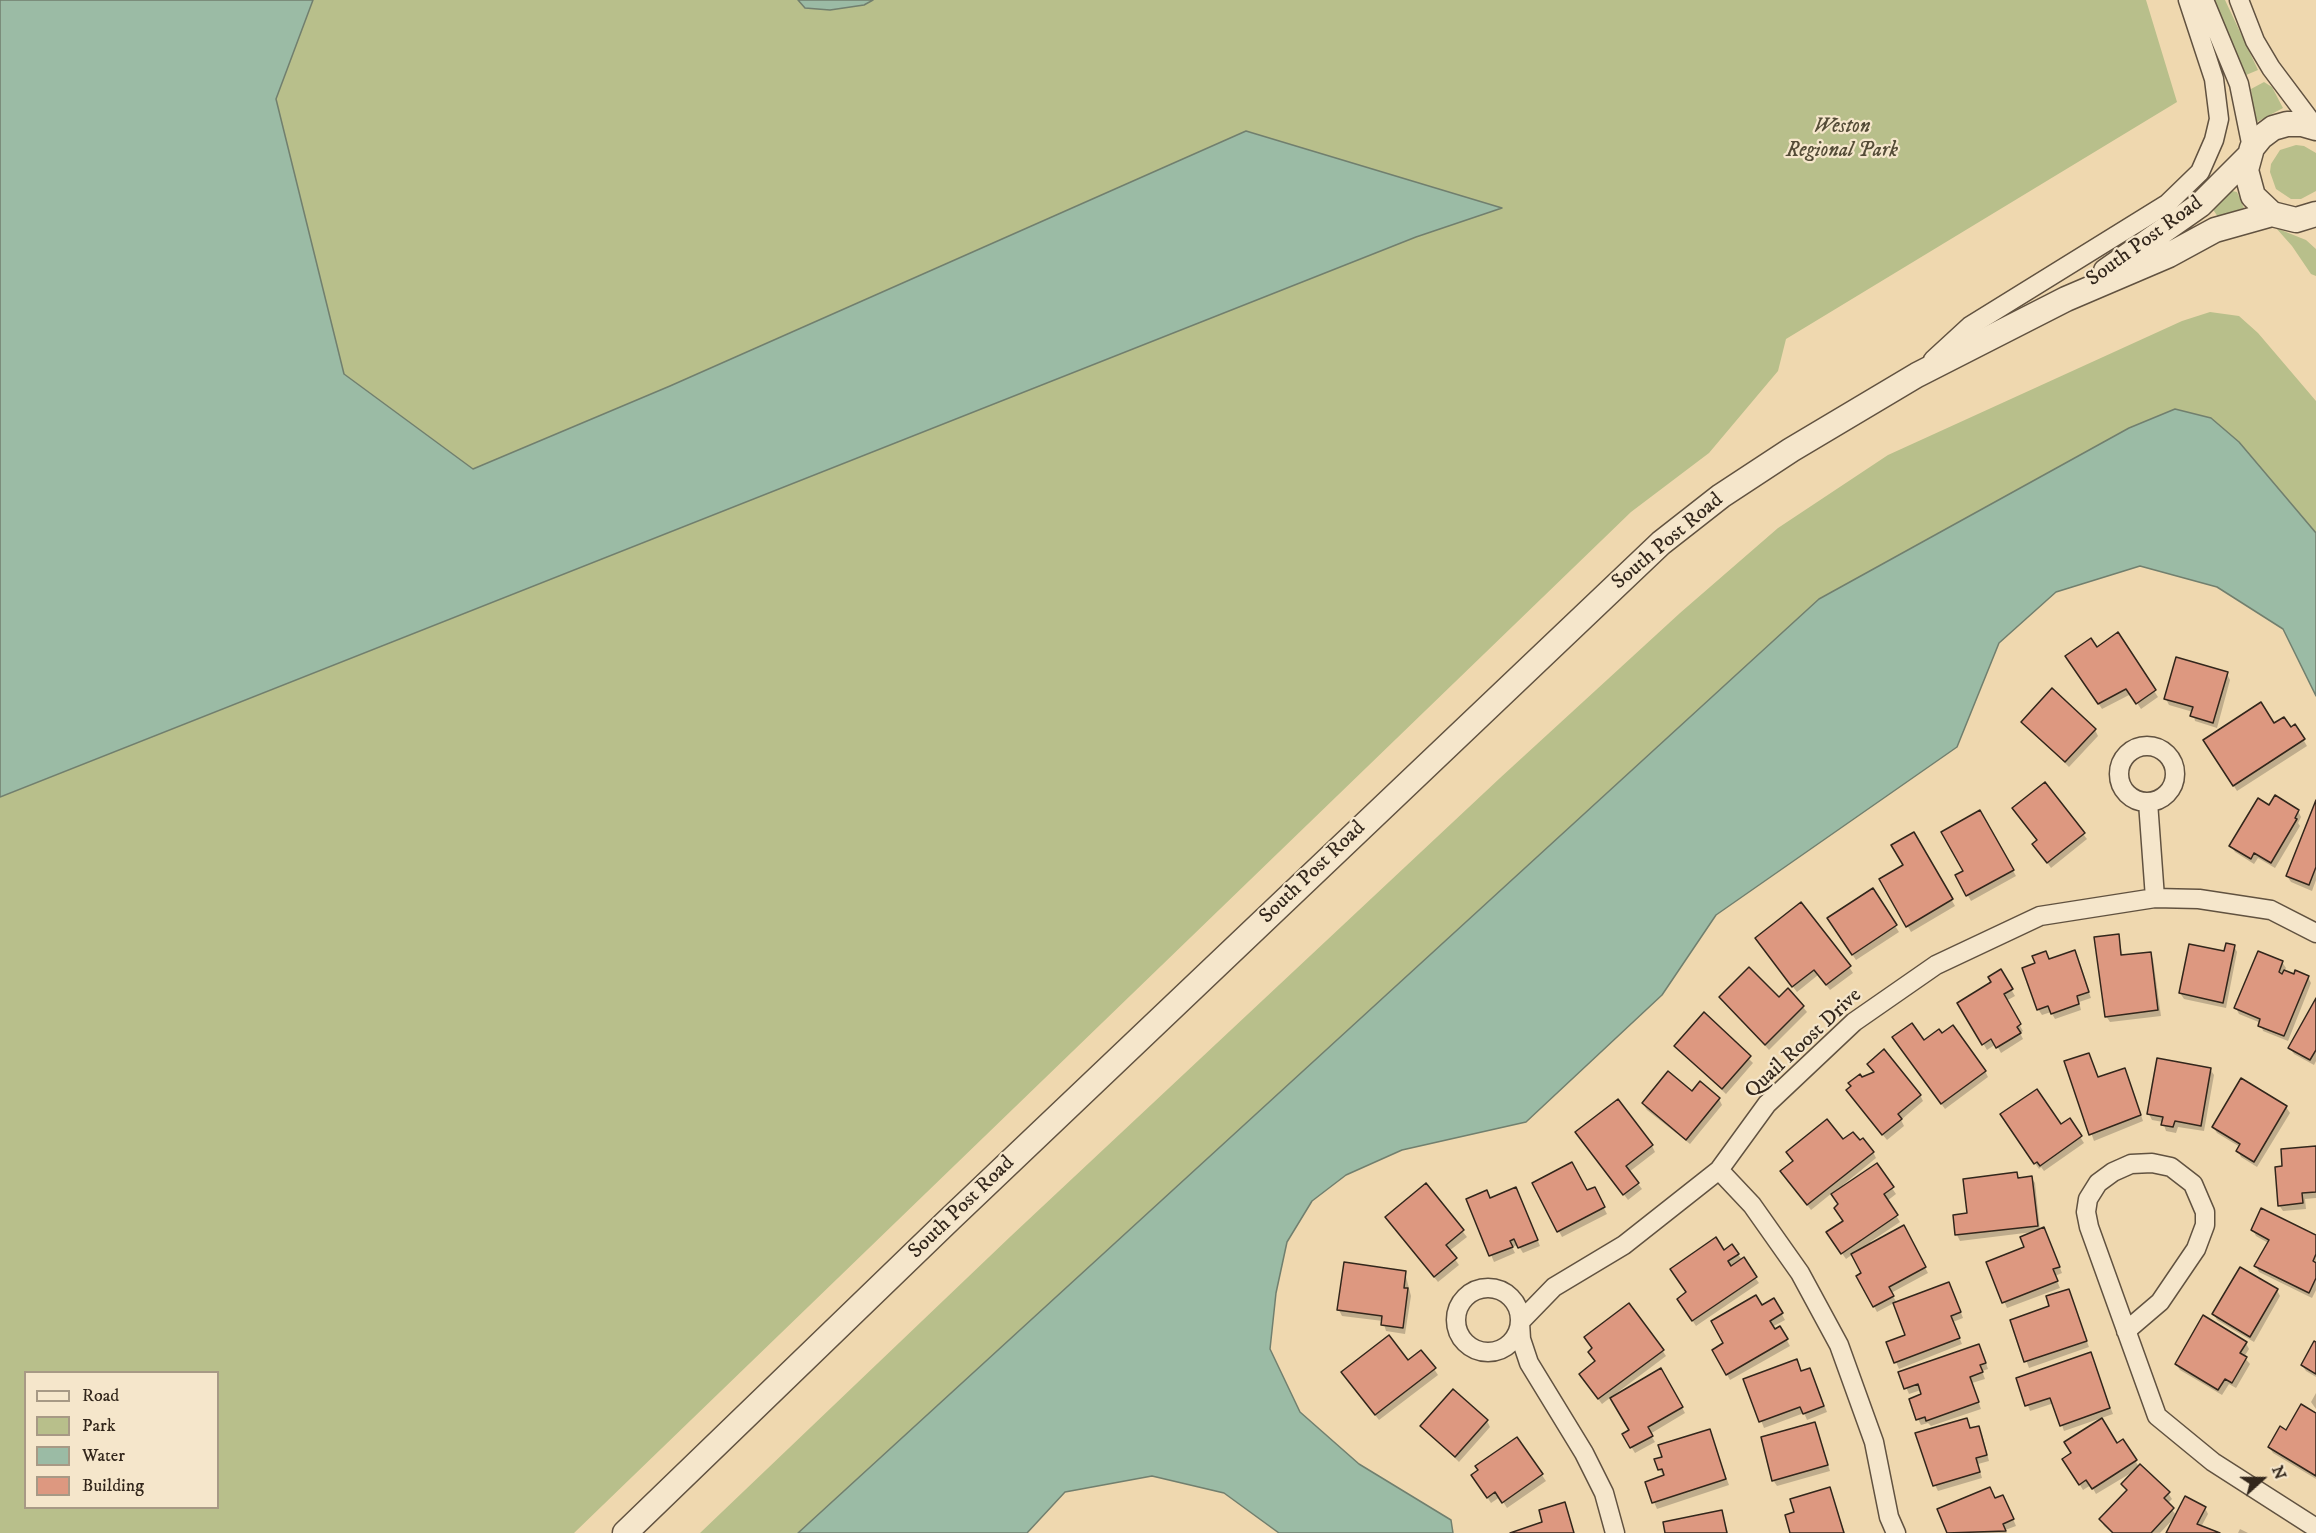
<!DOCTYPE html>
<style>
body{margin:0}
#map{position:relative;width:2316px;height:1533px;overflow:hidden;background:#efd8af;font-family:"IM FELL DW Pica",serif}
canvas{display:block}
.legend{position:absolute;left:24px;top:1371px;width:195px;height:138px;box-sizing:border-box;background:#f5e6cb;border:2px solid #a79985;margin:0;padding:8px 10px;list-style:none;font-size:18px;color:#32261b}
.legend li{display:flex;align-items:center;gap:12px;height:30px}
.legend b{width:30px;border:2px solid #a79985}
.north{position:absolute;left:2232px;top:1449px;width:60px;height:60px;-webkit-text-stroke:4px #f5e6cb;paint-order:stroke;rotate:69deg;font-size:16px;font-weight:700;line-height:24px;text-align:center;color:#32261b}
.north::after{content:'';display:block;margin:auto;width:21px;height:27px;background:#32261b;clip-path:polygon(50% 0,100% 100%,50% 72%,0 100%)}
</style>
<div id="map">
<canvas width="2316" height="1533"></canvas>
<ul class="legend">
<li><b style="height:8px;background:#f5e6cb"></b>Road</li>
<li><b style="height:16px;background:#b8bf8b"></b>Park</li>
<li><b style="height:16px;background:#9bbba5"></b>Water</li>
<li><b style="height:16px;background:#dd9880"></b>Building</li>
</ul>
<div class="north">N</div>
</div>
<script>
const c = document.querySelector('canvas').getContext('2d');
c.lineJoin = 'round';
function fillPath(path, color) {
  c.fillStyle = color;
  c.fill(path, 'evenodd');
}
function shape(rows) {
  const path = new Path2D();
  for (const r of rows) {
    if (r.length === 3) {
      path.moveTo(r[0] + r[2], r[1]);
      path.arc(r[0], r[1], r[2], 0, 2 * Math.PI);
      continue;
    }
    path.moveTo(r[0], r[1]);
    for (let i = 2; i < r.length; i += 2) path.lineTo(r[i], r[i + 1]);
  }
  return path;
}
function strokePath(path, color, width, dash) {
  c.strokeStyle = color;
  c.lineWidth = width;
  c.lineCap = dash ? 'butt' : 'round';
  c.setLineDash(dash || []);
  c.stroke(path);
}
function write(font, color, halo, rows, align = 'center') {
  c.font = font + ' "IM FELL DW Pica",serif';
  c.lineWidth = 4.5;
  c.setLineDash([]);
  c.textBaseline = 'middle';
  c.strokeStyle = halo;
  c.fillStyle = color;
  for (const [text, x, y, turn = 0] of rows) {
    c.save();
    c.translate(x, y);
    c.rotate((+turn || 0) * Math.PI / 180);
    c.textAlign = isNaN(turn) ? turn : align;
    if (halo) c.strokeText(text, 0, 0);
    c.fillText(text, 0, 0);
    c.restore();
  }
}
const green = shape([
 [313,0,798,0,805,8,864,5,873,0,2146,0,2177,102,1786,339,1778,371,1709,453,1631,512,574,1533,0,1533,0,797,1416,237,1501,208,1246,131,670,386,473,469,344,374,276,99],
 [26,1372,218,1372,218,1508,26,1508],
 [2214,0,2225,0,2258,70,2246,75],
 [2264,82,2272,87,2283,108,2255,123,2251,89],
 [2296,145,2304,146,2316,153,2316,191,2301,199,2291,199,2276,189,2270,172,2271,164,2280,150],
 [2227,190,2237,192,2244,208,2218,217,2212,208],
 [2276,228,2306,240,2316,249,2316,276,2311,274,2292,246],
 [2210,312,2239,316,2258,333,2316,401,2316,533,2239,442,2211,418,798,1533,700,1533,1011,1236,1500,778,1680,613,1778,528,1888,455,2182,321]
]);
const water = shape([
 [0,0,313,0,276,99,344,374,473,469,670,386,1246,131,1502,208,1416,237,0,797,0,0],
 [798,0,873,0,864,5,830,10,805,8,798,0],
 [2175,409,2211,418,2239,442,2316,533,2316,696,2283,629,2217,587,2140,566,2056,592,1999,643,1957,747,1716,915,1662,995,1526,1122,1402,1150,1346,1175,1312,1201,1287,1242,1276,1293,1270,1349,1300,1412,1359,1464,1451,1520,1453,1533,1279,1533,1224,1493,1152,1476,1065,1492,1027,1533,798,1533,1819,599,2129,428,2175,409]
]);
const shadow = shape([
 [2117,635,2158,697,2141,709,2131,694,2102,709,2071,662],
 [2227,674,2230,680,2217,728,2195,721,2193,712,2169,705,2166,699],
 [2023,722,2095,730,2098,736,2069,767],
 [2274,725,2290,729,2295,726,2307,746,2237,791,2205,740],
 [2316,804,2316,880,2312,891,2291,882,2287,876],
 [2270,807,2298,811,2301,817,2298,823,2300,826,2275,868,2258,858,2254,864,2235,852,2231,846],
 [1980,812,2016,876,1971,901,1957,876,1965,871],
 [1913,834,1955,906,1911,932,1881,880,1905,866],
 [2083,834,2087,839,2051,868,2038,850,2038,841],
 [1872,890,1899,932,1856,960,1832,924],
 [2118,935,2123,957,2150,953,2153,959,2161,1016,2110,1022,2106,1016],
 [1760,944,1849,967,1853,973,1830,990,1818,975,1797,992],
 [2234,946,2237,952,2226,1008,2184,999,2180,993],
 [2077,958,2091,998,2079,1002,2081,1010,2055,1019,2051,1012,2042,1015,2038,1009,2037,964],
 [2282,962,2286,968,2284,972,2308,977,2311,983,2288,1041,2263,1031,2261,1023,2239,1014,2236,1008],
 [2000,971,2015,996,2006,1001,2023,1031,2020,1033,2023,1039,2001,1053,1996,1044,1987,1050,1959,1003,1993,982],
 [1721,997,1778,999,1803,1007,1807,1012,1769,1050],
 [2316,1001,2316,1061,2314,1065,2294,1054,2290,1048],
 [1704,1014,1753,1063,1726,1094,1676,1046],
 [1924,1042,1985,1071,1988,1077,1945,1109,1898,1043],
 [2089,1055,2098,1079,2128,1076,2143,1121,2094,1141,2066,1062],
 [2210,1069,2214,1075,2204,1131,2178,1127,2176,1133,2166,1131,2163,1122,2152,1120,2149,1114],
 [1861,1079,1920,1095,1923,1101,1901,1120,1904,1126,1887,1140,1851,1096,1852,1087],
 [1719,1099,1722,1105,1690,1144,1647,1110,1643,1104],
 [2286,1107,2290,1113,2257,1167,2241,1157,2238,1151,2240,1147,2217,1133,2213,1127],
 [2005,1120,2061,1126,2069,1120,2084,1143,2044,1171,2041,1167,2039,1169],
 [1581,1138,1652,1146,1655,1152,1629,1172,1642,1189,1628,1200],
 [1843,1142,1873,1152,1876,1158,1843,1185,1845,1187,1876,1165,1896,1194,1887,1201,1900,1222,1870,1242,1872,1244,1903,1227,1928,1273,1891,1293,1897,1303,1952,1289,1963,1318,1953,1322,1962,1344,1899,1369,1888,1343,1907,1335,1894,1303,1877,1312,1858,1277,1863,1274,1853,1254,1846,1259,1832,1239,1844,1222,1840,1205,1832,1193,1811,1210,1782,1172],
 [2316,1148,2316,1198,2305,1199,2306,1209,2283,1211,2279,1205],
 [2016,1174,2019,1179,2031,1177,2035,1183,2040,1230,2044,1229,2047,1235,2062,1273,2055,1276,2060,1288,2007,1308,1988,1263,2026,1248,2033,1232,1960,1241,1957,1235,1969,1214],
 [1534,1184,1587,1192,1594,1189,1607,1214,1562,1237],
 [1426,1186,1467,1237,1449,1251,1459,1265,1438,1282,1391,1224],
 [1519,1195,1540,1246,1523,1253,1518,1245,1512,1247,1515,1253,1494,1262,1468,1200],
 [2253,1230,2316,1237,2316,1290,2312,1298,2259,1272,2256,1266,2270,1244,2256,1236],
 [1732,1246,1759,1283,1696,1326,1682,1305,1724,1252],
 [1405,1273,1411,1296,1405,1334,1386,1331,1383,1321,1342,1316,1339,1310],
 [2068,1290,2089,1347,2029,1368,2012,1321,2051,1307],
 [2277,1290,2280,1296,2254,1342,2217,1320,2214,1314],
 [1774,1300,1785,1320,1772,1327,1774,1331,1780,1328,1790,1346,1730,1380,1714,1350,1725,1344,1761,1307],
 [2246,1343,2249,1349,2244,1357,2250,1364,2236,1388,2229,1384,2222,1395,2180,1370,2176,1364],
 [2316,1344,2316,1377,2306,1371,2302,1365],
 [1662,1350,1666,1356,1614,1395,1616,1397,1661,1370,1685,1413,1650,1434,1655,1442,1635,1453,1624,1435,1631,1431,1611,1397,1602,1404,1584,1380],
 [1982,1351,1988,1369,1982,1371,1985,1379,1972,1383,1981,1409,1931,1426,1928,1423,1921,1425,1918,1419,1923,1395,1921,1390,1909,1394,1900,1373],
 [2090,1354,2113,1414,2064,1431,2054,1403,2030,1411,2018,1379],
 [1408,1363,1434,1369,1438,1375,1379,1420,1346,1378],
 [1801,1373,1813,1376,1827,1412,1807,1420,1804,1413,1764,1428,1745,1380],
 [2316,1393,2316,1409,2311,1402],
 [2316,1414,2316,1479,2273,1453,2269,1447,2286,1432],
 [1966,1420,1971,1430,1978,1428,1982,1434,1989,1461,1978,1464,1982,1478,1938,1491,1935,1485],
 [1487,1421,1490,1427,1459,1462,1422,1426],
 [1815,1423,1830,1471,1777,1486,1773,1480],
 [1709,1430,1729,1485,1657,1509,1646,1483,1664,1477,1659,1469],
 [1517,1439,1546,1481,1507,1508,1500,1497,1491,1503,1476,1481],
 [2123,1441,2139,1467,2168,1493,2172,1499,2167,1504,2177,1516,2205,1508,2208,1514,2201,1527,2215,1533,2168,1533,2176,1516,2160,1533,2112,1533,2104,1526,2101,1520,2127,1491,2123,1484,2136,1470,2096,1494,2091,1485,2083,1490,2064,1459],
 [1830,1489,1845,1533,1792,1533,1796,1513],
 [1995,1500,2006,1502,2016,1526,2005,1530,2007,1533,1948,1533,1939,1510],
 [1721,1511,1728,1533,1667,1533],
 [2240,1529,2248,1533,2238,1533]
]);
const building = shape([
 [2118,632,2156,690,2136,704,2126,689,2098,704,2065,656,2091,638,2097,647,2118,632],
 [2176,657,2228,672,2213,723,2190,716,2193,707,2164,699,2176,657],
 [2052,688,2096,729,2065,762,2021,722,2052,688],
 [2261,702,2274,723,2284,717,2291,727,2295,724,2305,739,2233,786,2203,740,2261,702],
 [2045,782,2085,833,2047,863,2032,844,2037,840,2012,808,2045,782],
 [2275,795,2299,810,2295,818,2297,819,2271,863,2254,853,2251,859,2229,846,2258,798,2269,805,2275,795],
 [2316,800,2316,867,2309,885,2286,876,2316,800],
 [1980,810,2014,870,1966,896,1955,875,1963,871,1941,832,1980,810],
 [1914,832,1953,899,1906,927,1879,879,1903,865,1891,845,1914,832],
 [1873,888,1897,925,1852,955,1827,918,1873,888],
 [1801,902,1851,966,1826,985,1814,970,1792,987,1755,938,1801,902],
 [2119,934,2121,955,2151,952,2158,1010,2105,1017,2094,937,2119,934],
 [2226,943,2235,945,2223,1003,2179,993,2189,944,2224,951,2226,943],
 [2075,950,2089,992,2077,996,2079,1004,2051,1014,2048,1006,2037,1010,2022,968,2035,963,2032,956,2046,951,2049,959,2075,950],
 [2258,951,2283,961,2279,972,2282,974,2284,970,2294,974,2295,970,2309,976,2284,1036,2258,1026,2260,1019,2234,1008,2258,951],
 [1749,967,1779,997,1788,988,1804,1006,1765,1045,1719,997,1749,967],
 [2001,969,2013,989,2004,994,2021,1024,2017,1027,2021,1033,1996,1048,1991,1039,1982,1045,1957,1003,1991,982,1988,977,2001,969],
 [2316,998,2316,1050,2310,1060,2288,1048,2316,998],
 [1704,1012,1751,1056,1722,1089,1674,1046,1704,1012],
 [1912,1023,1924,1040,1939,1029,1942,1033,1953,1025,1986,1071,1941,1104,1892,1037,1912,1023],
 [1884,1049,1921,1095,1898,1114,1902,1119,1882,1135,1846,1090,1851,1086,1848,1083,1860,1074,1862,1077,1874,1072,1867,1064,1884,1049],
 [2089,1053,2098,1077,2125,1068,2141,1115,2089,1135,2064,1061,2089,1053],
 [2157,1058,2211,1068,2201,1126,2175,1121,2173,1127,2161,1125,2163,1117,2147,1114,2157,1058],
 [1668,1071,1692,1091,1700,1081,1720,1098,1686,1140,1642,1103,1668,1071],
 [2241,1078,2287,1106,2254,1162,2236,1151,2240,1144,2212,1127,2241,1078],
 [2037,1089,2061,1124,2070,1118,2082,1136,2040,1166,2037,1162,2034,1164,2000,1114,2037,1089],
 [1618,1099,1653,1145,1626,1166,1639,1183,1623,1195,1575,1132,1618,1099],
 [1827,1119,1843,1139,1853,1132,1860,1140,1863,1138,1874,1152,1807,1205,1780,1171,1793,1161,1786,1152,1827,1119],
 [2316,1146,2316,1192,2302,1193,2303,1203,2278,1206,2275,1167,2282,1166,2281,1149,2316,1146],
 [1572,1162,1587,1190,1595,1187,1605,1207,1557,1232,1532,1183,1572,1162],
 [1877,1163,1894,1187,1884,1194,1898,1215,1841,1254,1826,1232,1843,1221,1834,1208,1838,1204,1831,1194,1877,1163],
 [2017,1172,2018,1178,2032,1176,2038,1226,1955,1235,1953,1215,1967,1213,1963,1179,2017,1172],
 [1426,1183,1464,1230,1446,1245,1457,1258,1434,1277,1385,1217,1426,1183],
 [1516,1187,1538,1240,1518,1248,1514,1239,1510,1241,1513,1247,1489,1256,1466,1199,1487,1190,1490,1198,1516,1187],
 [2261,1208,2316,1235,2316,1254,2313,1261,2316,1263,2316,1278,2309,1293,2254,1266,2269,1240,2251,1230,2261,1208],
 [1904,1225,1926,1267,1889,1287,1894,1296,1873,1307,1856,1276,1861,1273,1851,1254,1904,1225],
 [2044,1227,2060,1267,2053,1269,2058,1281,2002,1303,1986,1262,2024,1247,2020,1237,2044,1227],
 [1716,1237,1724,1250,1732,1244,1739,1254,1728,1261,1731,1266,1744,1257,1757,1277,1692,1321,1677,1299,1686,1292,1670,1269,1716,1237],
 [1344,1262,1406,1271,1404,1288,1408,1288,1403,1328,1381,1325,1382,1316,1337,1310,1344,1262],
 [2240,1267,2278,1289,2250,1337,2212,1314,2240,1267],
 [1949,1282,1961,1312,1951,1316,1960,1338,1894,1363,1886,1342,1905,1335,1893,1303,1949,1282],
 [2069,1289,2087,1341,2024,1362,2010,1320,2049,1306,2046,1296,2069,1289],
 [1756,1295,1762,1305,1774,1298,1783,1313,1770,1321,1775,1329,1780,1326,1788,1339,1726,1375,1712,1350,1723,1343,1711,1321,1756,1295],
 [1629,1303,1664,1350,1598,1399,1579,1374,1595,1361,1588,1352,1592,1348,1584,1337,1629,1303],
 [2203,1315,2247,1342,2240,1353,2247,1357,2232,1383,2225,1379,2218,1390,2175,1364,2203,1315],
 [1389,1335,1408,1360,1421,1350,1436,1368,1375,1415,1341,1372,1389,1335],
 [2314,1341,2316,1342,2316,1374,2301,1365,2314,1341],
 [1979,1344,1986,1363,1980,1365,1983,1372,1970,1377,1979,1402,1926,1421,1925,1417,1916,1420,1909,1399,1921,1394,1918,1384,1904,1389,1898,1372,1979,1344],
 [2091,1352,2110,1408,2060,1426,2050,1398,2025,1406,2016,1378,2091,1352],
 [1797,1359,1801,1371,1810,1368,1824,1406,1803,1414,1800,1407,1759,1422,1743,1379,1797,1359],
 [1661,1368,1683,1407,1648,1427,1653,1436,1630,1448,1622,1434,1629,1430,1610,1398,1661,1368],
 [1453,1389,1488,1420,1455,1457,1420,1426,1453,1389],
 [2301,1404,2316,1413,2316,1476,2268,1447,2280,1426,2286,1430,2301,1404],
 [1967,1418,1970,1428,1979,1426,1987,1455,1976,1458,1980,1472,1933,1486,1915,1433,1967,1418],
 [2102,1418,2117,1443,2123,1439,2137,1460,2092,1489,2086,1480,2079,1485,2062,1459,2071,1453,2064,1442,2102,1418],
 [1815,1422,1828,1465,1772,1481,1761,1437,1815,1422],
 [1710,1429,1726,1479,1652,1503,1645,1482,1664,1475,1662,1469,1658,1470,1654,1459,1662,1457,1658,1445,1710,1429],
 [1517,1437,1543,1474,1502,1503,1495,1492,1487,1498,1471,1475,1478,1470,1475,1466,1517,1437],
 [2140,1464,2170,1492,2164,1498,2174,1508,2151,1533,2113,1533,2099,1519,2127,1490,2121,1484,2140,1464],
 [1830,1487,1844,1533,1790,1533,1785,1515,1794,1512,1790,1499,1830,1487],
 [1990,1487,1995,1498,2003,1495,2014,1519,2003,1524,2006,1531,1947,1533,1937,1509,1990,1487],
 [2185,1496,2206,1507,2197,1524,2220,1533,2166,1533,2185,1496],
 [1565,1502,1574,1533,1510,1533,1542,1522,1539,1510,1565,1502],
 [1722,1510,1727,1533,1665,1533,1663,1522,1722,1510]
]);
const minor = shape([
 [2204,0,2239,84,2252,148],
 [2239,0,2255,41,2271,68,2316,128],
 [1933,360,1970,326,2167,204,2200,172,2214,140,2219,119,2214,79,2188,0],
 [2147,774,28],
 [2148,802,2155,898],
 [1719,1170,1752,1205,1800,1273,1839,1345,1874,1442,1889,1517,1896,1533],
 [1488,1320,32],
 [2126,1331,2160,1302,2196,1249,2205,1225,2205,1212,2193,1184,2171,1167,2152,1163,2131,1164,2113,1172,2098,1183,2088,1199,2086,1212,2089,1227,2157,1416,2213,1462,2316,1528],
 [1615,1533,1604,1493,1584,1453,1529,1363,1521,1339,1520,1322,1554,1287,1624,1245,1719,1170,1767,1104,1854,1022,1936,965,2040,916,2155,898,2199,899,2271,910,2316,933]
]);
const tertiary = shape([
 [2316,128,2302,124,2287,124,2273,128,2261,137,2252,148,2246,170,2253,196,2272,214,2296,220,2316,214],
 [2106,271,2200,205,2248,157],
 [625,1533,950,1219,1661,543,1721,496,1791,450,1917,375,2066,299,2169,255,2215,230,2272,214]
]);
const parkNames = [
 ["Weston",1842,128],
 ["Regional Park",1842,152]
];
const streetNames = [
 ["South Post Road",2145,242,-36],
 ["South Post Road",1668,542,-40],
 ["South Post Road",1313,873,-44],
 ["Quail Roost Drive",1804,1044,-43],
 ["South Post Road",962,1208,-44]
];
fillPath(green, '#b8bf8b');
fillPath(water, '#9bbba5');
strokePath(water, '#717f6e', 1.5);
fillPath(shadow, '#0003');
fillPath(building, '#dd9880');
strokePath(building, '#32261b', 1.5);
strokePath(minor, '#615240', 21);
strokePath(tertiary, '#615240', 27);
strokePath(minor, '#f5e6cb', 18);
strokePath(tertiary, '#f5e6cb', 24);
write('italic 21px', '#544c37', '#f5e6cb', parkNames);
write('21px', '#32261b', '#f5e6cb', streetNames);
</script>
